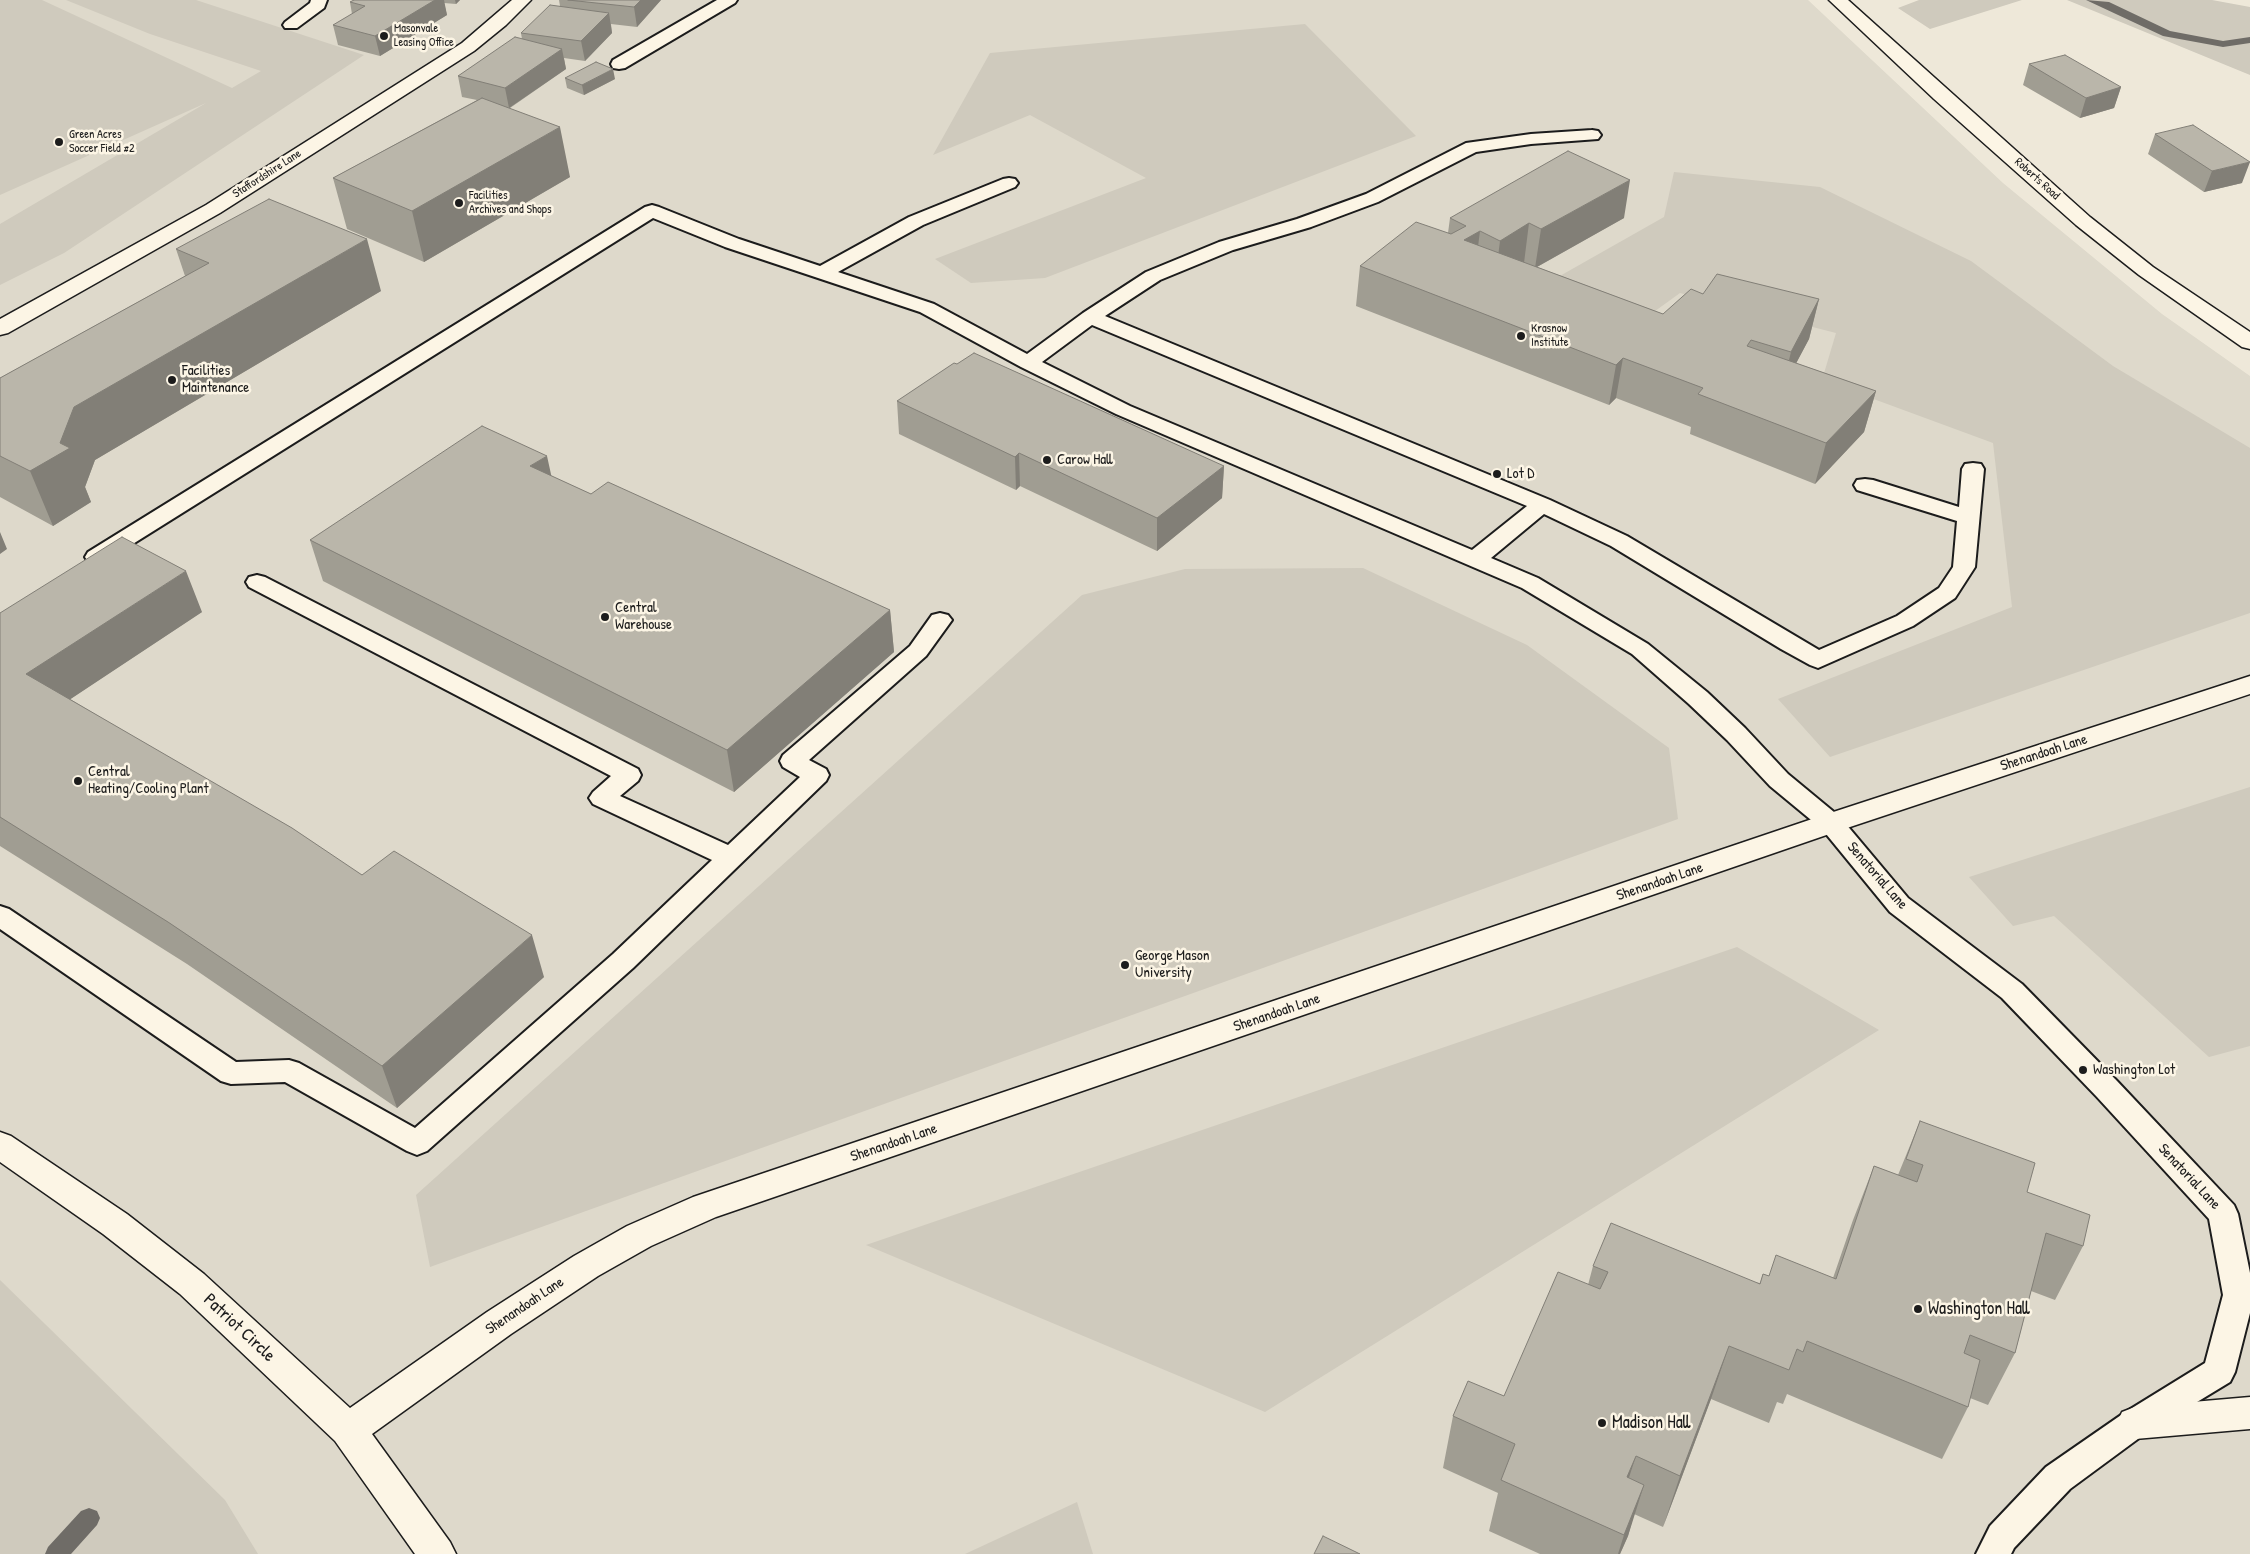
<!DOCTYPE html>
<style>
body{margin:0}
canvas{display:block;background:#eee8d9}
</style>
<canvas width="2250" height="1554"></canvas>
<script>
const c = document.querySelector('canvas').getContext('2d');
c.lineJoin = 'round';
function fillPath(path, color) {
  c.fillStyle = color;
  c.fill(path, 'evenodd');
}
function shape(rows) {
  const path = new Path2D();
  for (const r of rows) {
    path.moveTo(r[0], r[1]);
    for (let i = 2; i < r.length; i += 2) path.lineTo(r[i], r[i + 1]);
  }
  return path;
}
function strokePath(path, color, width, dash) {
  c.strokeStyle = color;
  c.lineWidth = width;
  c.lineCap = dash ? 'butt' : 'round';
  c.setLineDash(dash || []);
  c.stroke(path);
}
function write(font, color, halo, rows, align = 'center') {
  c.font = font + ' "Patrick Hand",sans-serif';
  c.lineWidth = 5;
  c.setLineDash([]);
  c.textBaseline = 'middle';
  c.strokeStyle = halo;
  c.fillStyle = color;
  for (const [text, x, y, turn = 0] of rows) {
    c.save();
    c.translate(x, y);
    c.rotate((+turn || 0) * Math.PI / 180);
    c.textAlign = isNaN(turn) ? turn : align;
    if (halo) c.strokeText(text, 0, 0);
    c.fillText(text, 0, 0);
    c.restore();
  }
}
const built = shape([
 [0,0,1808,0,2003,183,2162,314,2250,376,2250,1554,0,1554]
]);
const green = shape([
 [0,0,42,0,232,88,261,71,150,34,66,0,196,0,364,55,64,253,0,285,0,224,206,103,0,195],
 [1919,0,2022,0,1930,29,1898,8],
 [2067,0,2212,0,2250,7,2250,75],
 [1305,24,1416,136,1045,278,971,283,935,259,1146,178,1030,115,933,155,990,53],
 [1674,172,1820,187,1971,261,2113,366,2250,448,2250,613,1830,757,1778,699,2012,607,1993,443,1822,380,1836,333,1680,293,1644,319,1551,281,1664,217],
 [1363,568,1527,645,1669,748,1678,819,430,1267,416,1195,1082,595,1185,569],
 [2250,787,2250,1046,2209,1057,2054,916,2013,926,1969,877],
 [1737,947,1879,1030,1265,1412,866,1245],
 [0,1280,225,1500,258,1554,0,1554],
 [1077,1502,1093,1554,964,1554,965,1554]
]);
const stream = shape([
 [2086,0,2109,2,2170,31,2223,41,2250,37,2250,43,2223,47,2163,36,2086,0],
 [89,1508,97,1511,100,1518,97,1525,71,1554,45,1554,48,1547,81,1511,89,1508]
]);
const lane = shape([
 [311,0,327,0,324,8,297,28,285,28,283,25,285,22,310,3,311,0],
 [717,0,737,0,735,3,625,68,619,69,613,68,611,64,613,60,717,0],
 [1592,130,1598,131,1601,135,1598,139,1531,144,1476,152,1378,202,1311,227,1233,250,1160,280,1105,316,1550,500,1627,536,1819,650,1897,616,1939,588,1953,567,1957,521,1857,490,1854,485,1857,480,1865,479,1873,480,1959,507,1962,469,1965,464,1973,463,1981,464,1984,469,1975,567,1955,598,1913,626,1818,668,1810,665,1781,649,1611,546,1544,514,1491,558,1538,578,1648,644,1707,692,1745,728,1788,774,1840,817,1908,898,2022,984,2117,1081,2234,1205,2238,1214,2250,1273,2250,1313,2235,1372,2230,1382,2146,1433,2070,1489,2014,1548,2011,1554,1976,1554,1990,1526,2046,1467,2124,1413,2205,1363,2223,1295,2209,1219,2097,1097,2002,998,1890,912,1822,829,1770,786,1727,740,1689,704,1632,654,1522,588,1116,414,1021,367,920,312,725,247,653,218,104,562,96,564,88,562,85,557,88,552,645,207,652,205,659,207,739,239,820,266,909,217,1003,179,1009,178,1015,179,1018,183,1015,187,923,225,838,272,934,304,1027,354,1083,313,1146,272,1219,242,1297,219,1366,194,1466,143,1531,134,1592,130],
 [1092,325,1527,506,1472,550,1130,406,1042,362,1092,325],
 [257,575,265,577,638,769,641,775,638,781,620,796,728,845,800,777,783,767,780,761,783,755,910,646,932,615,940,613,948,615,952,620,926,656,809,760,826,769,829,775,826,781,633,968,427,1151,417,1155,407,1151,285,1082,231,1084,221,1081,0,929,0,906,9,909,236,1062,289,1060,299,1063,415,1128,613,954,712,860,593,804,589,798,593,792,611,776,249,587,246,582,249,577,257,575]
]);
const street = shape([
 [512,0,531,0,506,25,474,51,220,213,8,333,0,335,0,319,206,205,462,43,512,0],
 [2250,1397,2250,1429,2135,1439,2122,1434,2117,1423,2122,1412,2135,1407,2250,1397]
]);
const secondary = shape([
 [1829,0,1848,0,2090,217,2153,267,2250,332,2250,349,2242,347,2139,275,2076,225,1934,99,1829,0],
 [2250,676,2250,694,1841,830,716,1217,651,1246,598,1276,511,1334,372,1434,450,1542,456,1554,415,1554,335,1441,180,1294,103,1234,0,1162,0,1132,11,1136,127,1214,204,1274,350,1408,487,1312,574,1256,627,1226,693,1197,1821,816,2250,676]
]);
const wall = shape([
 [354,0,460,0,456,4,444,3,447,15,380,56,338,45,333,25,352,14,350,2],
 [559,0,661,0,637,27,611,24,612,33,585,61,564,58,566,69,510,108,570,177,424,262,347,229,333,178,477,100,462,97,458,76,522,39,521,33,560,6],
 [2029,64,2121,87,2114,108,2080,118,2023,85],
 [565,78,615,79,584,95,567,88],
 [2155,134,2242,183,2204,192,2148,154],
 [1450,218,1624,218,1537,267,1663,314,1703,294,1819,299,1809,339,1796,363,1876,391,1864,432,1815,484,1690,434,1691,427,1616,398,1609,405,1356,306,1360,266,1448,233],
 [176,249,381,291,95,460,85,487,91,502,53,526,0,497,0,378,185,276],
 [897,401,1224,466,1222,498,1157,551,1020,486,1016,490,899,434],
 [551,476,591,494,890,610,894,652,734,792,323,581,310,540],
 [202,612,70,699,362,875,544,977,397,1108,187,964,0,846,0,613],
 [1920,1121,2027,1192,2083,1246,2055,1300,2031,1291,2015,1353,1988,1405,1970,1398,1968,1407,1942,1459,1787,1394,1783,1404,1777,1402,1769,1423,1711,1399,1663,1527,1634,1514,1628,1536,1620,1554,1540,1554,1489,1531,1498,1493,1443,1468,1453,1416,1504,1396,1588,1285,1593,1266,1760,1283,1763,1274,1769,1276,1833,1278,1853,1220,1874,1166,1898,1175]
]);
const shadedWall = shape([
 [435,0,444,0,447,15,380,56,375,36],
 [455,0,460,0,456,4],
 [641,0,661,0,637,27,634,7],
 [609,13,612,33,585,61,581,41],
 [562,49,566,69,509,108,505,88],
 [613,69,615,79,584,95,582,85],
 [2121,87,2114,108,2080,118,2086,98],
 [560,127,570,177,424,262,412,211],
 [2250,162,2242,183,2204,192,2212,171],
 [1630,180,1624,218,1535,268,1541,229],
 [1529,223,1524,263,1495,280,1500,241],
 [1480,231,1475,270,1464,240],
 [367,239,381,291,95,460,85,487,91,502,53,526,30,471,74,407],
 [1819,299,1809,339,1781,392,1791,352],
 [1623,358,1616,398,1609,405,1616,365],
 [1876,391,1864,432,1815,484,1826,443],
 [1019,453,1020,486,1016,490,1015,457],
 [547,456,556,497,530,466],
 [1224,466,1222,498,1157,551,1157,518],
 [0,532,7,549,0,554],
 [186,571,202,612,45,716,26,674],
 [890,610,894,652,734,792,727,750],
 [532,935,544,977,397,1108,382,1066],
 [1729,1346,1711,1399,1663,1527,1680,1476],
 [1636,1456,1619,1508,1627,1477],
 [1644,1485,1628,1536,1620,1554,1618,1554,1624,1535]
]);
const building = shape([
 [354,0,435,0,375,36,333,25,365,6,350,2,354,0],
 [568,0,641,0,634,7,568,0],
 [550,5,609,13,581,41,521,33,550,5],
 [515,37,562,49,505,88,458,76,515,37],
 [2065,55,2121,87,2086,98,2029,64,2065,55],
 [596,62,613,69,582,85,565,78,596,62],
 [482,98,560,127,412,211,333,178,482,98],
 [2193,125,2250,162,2212,171,2155,134,2193,125],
 [1568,151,1630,180,1541,229,1529,223,1500,241,1480,231,1464,240,1663,314,1691,289,1703,294,1717,274,1819,299,1791,352,1751,340,1747,346,1876,391,1826,443,1698,394,1703,388,1623,358,1616,365,1360,266,1416,222,1451,234,1466,226,1450,218,1568,151],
 [269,199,367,239,74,407,60,443,70,448,30,471,0,456,0,378,209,263,176,249,269,199],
 [974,353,1224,466,1157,518,1019,453,1015,457,897,401,954,363,957,364,974,353],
 [482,426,547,456,530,466,591,494,608,482,890,610,727,750,310,540,482,426],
 [122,537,186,571,26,674,292,828,362,875,394,851,532,935,382,1066,168,922,0,817,0,613,122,537],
 [1920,1121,2035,1163,2027,1192,2090,1215,2083,1246,2046,1233,2015,1353,1970,1335,1964,1353,1980,1360,1968,1407,1807,1341,1803,1352,1797,1349,1789,1370,1729,1346,1680,1476,1636,1456,1627,1477,1644,1485,1624,1535,1501,1480,1515,1444,1453,1416,1468,1381,1504,1396,1558,1272,1600,1289,1608,1272,1593,1266,1611,1223,1760,1284,1763,1274,1769,1276,1776,1255,1836,1279,1874,1166,1917,1182,1923,1165,1906,1159,1920,1121],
 [1323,1536,1360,1554,1314,1554,1323,1536]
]);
const markers = [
 [384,36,5,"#1c1c1c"],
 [59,142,5,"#1c1c1c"],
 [459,203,5,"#1c1c1c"],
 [1521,336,5,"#1c1c1c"],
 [172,380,5,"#1c1c1c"],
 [1047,460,5,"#1c1c1c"],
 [1497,474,5,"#1c1c1c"],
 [605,617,5,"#1c1c1c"],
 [78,781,5,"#1c1c1c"],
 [1125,965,5,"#1c1c1c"],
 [2083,1070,5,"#1c1c1c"],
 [1918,1309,5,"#1c1c1c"],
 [1602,1423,5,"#1c1c1c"]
];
const farPoinames = [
 ["Masonvale",394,29],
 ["Leasing Office",394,43],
 ["Green Acres",69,135],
 ["Soccer Field #2",69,149],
 ["Facilities",469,196],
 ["Archives and Shops",469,210],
 ["Krasnow",1531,329],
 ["Institute",1531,343]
];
const farStreetnames = [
 ["Staffordshire Lane",267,174,-33],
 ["Roberts Road",2037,179,42]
];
const poiNames = [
 ["Facilities",182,371],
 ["Maintenance",182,388],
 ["Carow Hall",1057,460],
 ["Lot D",1507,474],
 ["Central",615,608],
 ["Warehouse",615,625],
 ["Central",88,772],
 ["Heating/Cooling Plant",88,789],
 ["George Mason",1135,956],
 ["University",1135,973],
 ["Washington Lot",2093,1070]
];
const streetNames = [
 ["Shenandoah Lane",2044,753,-18],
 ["Senatorial Lane",1877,876,49],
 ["Shenandoah Lane",1660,882,-19],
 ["Shenandoah Lane",1277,1013,-19],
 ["Shenandoah Lane",894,1143,-19],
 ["Senatorial Lane",2189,1177,47],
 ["Shenandoah Lane",525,1306,-34]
];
const nearPoinames = [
 ["Washington Hall",1928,1309],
 ["Madison Hall",1612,1423]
];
const nearStreetnames = [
 ["Patriot Circle",239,1328,43]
];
fillPath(built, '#ded9cb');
fillPath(green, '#cfcabd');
fillPath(stream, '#6f6c67');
strokePath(lane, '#1c1c1c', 4);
strokePath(street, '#1c1c1c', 3);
strokePath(secondary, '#1c1c1c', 3);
fillPath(lane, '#fcf5e5');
fillPath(street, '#fcf5e5');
fillPath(secondary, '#fcf5e5');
fillPath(wall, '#a09d92');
fillPath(shadedWall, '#827f77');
fillPath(building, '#bab6aa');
strokePath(building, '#827f77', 1);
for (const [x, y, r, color] of markers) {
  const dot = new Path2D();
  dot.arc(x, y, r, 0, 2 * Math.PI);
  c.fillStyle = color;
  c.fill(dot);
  strokePath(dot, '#fcf5e5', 2);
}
write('12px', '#1c1c1c', '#fcf5e5', farPoinames, 'left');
write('12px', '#1c1c1c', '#fcf5e5', farStreetnames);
write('15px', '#1c1c1c', '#fcf5e5', poiNames, 'left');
write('15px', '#1c1c1c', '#fcf5e5', streetNames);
write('18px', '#1c1c1c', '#fcf5e5', nearPoinames, 'left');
write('18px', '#1c1c1c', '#fcf5e5', nearStreetnames);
</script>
